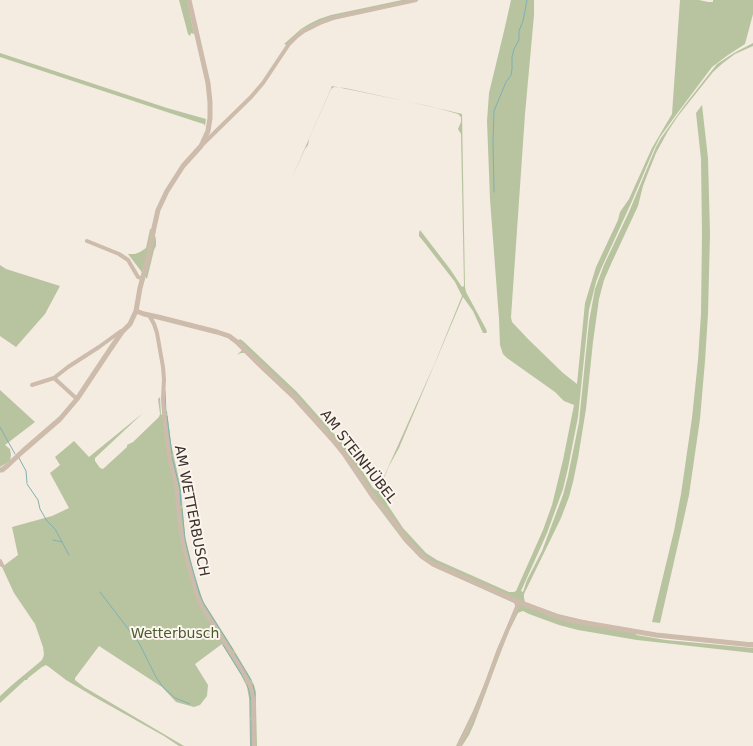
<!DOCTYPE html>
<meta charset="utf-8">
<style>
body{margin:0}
canvas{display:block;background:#f4ebe1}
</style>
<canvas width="753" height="746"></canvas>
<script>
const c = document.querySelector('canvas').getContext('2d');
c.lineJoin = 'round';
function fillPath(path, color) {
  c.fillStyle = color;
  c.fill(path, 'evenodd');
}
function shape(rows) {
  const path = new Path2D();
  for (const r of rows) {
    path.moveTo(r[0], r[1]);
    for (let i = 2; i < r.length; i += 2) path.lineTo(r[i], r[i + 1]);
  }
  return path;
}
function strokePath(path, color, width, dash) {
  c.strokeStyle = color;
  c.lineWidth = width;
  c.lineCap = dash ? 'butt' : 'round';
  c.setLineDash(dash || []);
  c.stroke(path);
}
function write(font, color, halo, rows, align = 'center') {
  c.font = font + ' "DejaVu Sans",sans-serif';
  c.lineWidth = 4;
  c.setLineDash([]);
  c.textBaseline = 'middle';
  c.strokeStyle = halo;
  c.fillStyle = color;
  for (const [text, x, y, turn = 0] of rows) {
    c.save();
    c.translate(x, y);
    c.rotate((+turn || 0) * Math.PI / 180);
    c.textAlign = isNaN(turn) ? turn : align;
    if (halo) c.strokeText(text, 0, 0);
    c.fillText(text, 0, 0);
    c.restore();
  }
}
const green = shape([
 [179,0,187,0,194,33,194,34,191,33,190,36,188,34],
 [402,0,410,0,321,21,302,30,287,45,284,44,301,29,309,24,319,19,331,15],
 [511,0,534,0,534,15,525,114,511,317,512,322,528,339,563,373,577,384,585,303,596,267,618,220,620,212,629,199,652,148,672,114,680,0,699,0,708,2,713,2,713,0,753,0,753,14,745,44,728,55,712,67,676,115,660,137,654,149,632,201,601,269,596,282,589,310,578,417,568,468,563,489,547,533,521,591,523,592,527,580,542,551,563,495,568,476,579,422,589,322,592,305,595,289,604,265,629,212,656,147,661,138,684,106,717,64,734,53,753,43,753,46,735,54,723,63,713,72,678,116,668,131,656,153,648,173,643,186,638,206,611,264,604,280,599,299,593,342,586,409,578,458,573,482,569,497,561,518,524,594,524,598,525,602,558,614,604,625,662,634,738,642,753,642,753,643,675,636,637,631,636,635,666,640,753,648,753,653,637,640,578,630,559,625,529,614,523,611,520,612,518,613,509,631,497,662,474,724,469,735,462,746,456,746,473,711,486,680,497,649,515,608,515,605,514,603,436,568,420,558,403,540,372,499,347,460,336,447,292,398,262,370,245,353,241,353,237,355,242,350,236,343,240,339,243,341,297,392,343,444,360,467,373,488,376,490,379,491,381,484,390,463,434,365,462,296,455,282,424,242,419,236,419,233,420,230,450,269,462,287,464,286,461,134,458,129,461,122,461,117,458,114,437,108,345,88,334,87,331,89,309,139,308,145,305,149,291,180,332,86,429,106,462,114,465,287,466,292,486,329,487,332,486,333,483,333,473,311,463,297,399,448,389,466,381,486,381,489,385,494,387,504,403,528,426,553,437,560,509,592,514,592,516,591,543,530,552,505,563,460,574,405,564,401,555,392,507,358,503,354,500,345,499,319,490,199,487,121,489,93,505,27],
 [0,53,167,108,206,119,205,126,204,124,197,122,0,57],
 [702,105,708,158,710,234,708,314,705,361,700,419,689,495,681,531,660,623,652,622,674,531,681,494,692,418,698,360,701,314,702,234,701,159,696,113],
 [150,229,156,230,155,235,156,240,156,246,154,250,147,279,128,254,135,254,140,252,146,248],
 [0,265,6,269,60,286,45,314,16,347,0,336],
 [0,390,35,422,5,445,10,449,11,455,10,461,0,467,0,444,3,445,0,444],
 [160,397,161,415,167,411,171,444,181,488,185,537,194,573,203,601,234,650,250,677,254,685,256,692,256,704,257,746,250,746,249,698,247,687,241,675,222,644,195,664,208,685,207,696,200,705,194,707,176,702,162,687,99,646,75,678,75,680,84,687,184,746,179,746,164,736,98,699,66,680,49,667,46,665,42,667,28,678,27,680,25,680,0,703,0,696,12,685,41,661,43,658,44,654,43,647,35,624,14,593,2,567,18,555,12,527,52,516,69,508,50,473,60,465,55,457,74,441,89,457,143,413,95,458,95,461,100,468,103,469,127,447,127,445,133,442,159,417,160,414,158,399]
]);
const stream = shape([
 [494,192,493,141,494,111,506,82,511,75,512,69,512,57,514,49,519,40,519,31,523,21,527,0],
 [165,391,166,413],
 [167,416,172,454],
 [0,427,15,454],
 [172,457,180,489,181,505],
 [19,458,26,471,27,483],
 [27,484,38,500,40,509,47,521,55,529,69,555],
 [182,509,185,539,190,560,200,595,204,604,233,650],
 [53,540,62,542],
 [100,592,139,643,156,677,163,687,175,698,190,704],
 [223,645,245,680],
 [235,654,251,680],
 [247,685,249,690,251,701,251,717],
 [253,685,255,696],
 [251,720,251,746]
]);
const minor = shape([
 [203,144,251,97,263,83,289,44,296,37,304,31,322,22,333,18,416,0],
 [87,241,119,254,128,260,138,277,143,279],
 [149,315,154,324,157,333,163,367,164,379,163,399,165,426,169,456,176,485,180,527,185,553,196,593,201,605,242,670,251,688,253,697,254,746],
 [54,378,77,399],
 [32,385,54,378,68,367,99,347,121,331,122,331],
 [0,561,2,565],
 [459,746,477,709,497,655,519,602]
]);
const tertiary = shape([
 [136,311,144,314,158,317,217,332,229,336,237,342,260,365,295,398,333,440,345,455,374,498,390,517,408,542,423,557,433,564,519,602,561,618,580,622,656,635,753,645],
 [0,470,2,470,7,466,23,451,60,419,77,399,111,348,122,332,130,324,136,311,140,288,148,258,153,232,158,210,167,191,183,166,201,146,208,131,210,118,210,102,208,83,189,0]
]);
const streetNames = [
 ["AM STEINHÜBEL",358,457,52],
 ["AM WETTERBUSCH",191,511,79]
];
const parkNames = [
 ["Wetterbusch",175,634]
];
fillPath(green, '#b8c4a0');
strokePath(stream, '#7fb0b2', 1);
strokePath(minor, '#cdbbac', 4);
strokePath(tertiary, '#cdbbac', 5);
write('14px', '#3b302b', '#fbf5ee', streetNames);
write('14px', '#4a5a2e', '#fbf5ee', parkNames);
</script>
